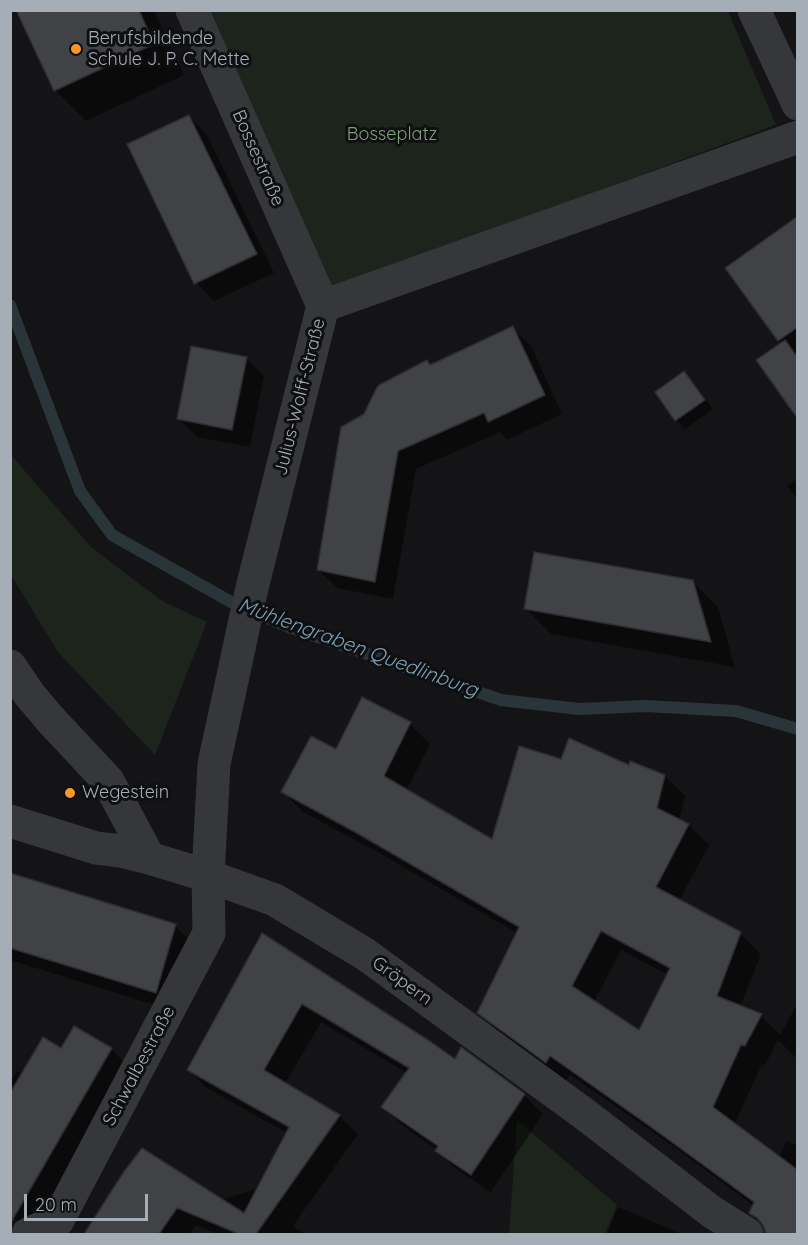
<!DOCTYPE html>
<meta charset="utf-8">
<style>
body{margin:0}
#map{position:relative;width:808px;height:1245px;overflow:hidden;background:#141416;font-family:Quicksand,sans-serif}
canvas{display:block}
.frame{position:absolute;inset:0;border:12px solid #a5adb7;pointer-events:none}
.scale{position:absolute;left:24px;top:1194px;width:124px;height:27px;box-sizing:border-box;border:3px solid #a5adb7;border-top:0;padding-left:8px;font-size:18px;line-height:21px;white-space:nowrap;color:#a5adb7;-webkit-text-stroke:4px #0f0f11;paint-order:stroke}
</style>
<div id="map">
<canvas width="808" height="1245"></canvas>
<div class="frame"></div>
<div class="scale">20 m</div>
</div>
<script>
const c = document.querySelector('canvas').getContext('2d');
c.lineJoin = 'round';
function fillPath(path, color) {
  c.fillStyle = color;
  c.fill(path, 'evenodd');
}
function shape(rows) {
  const path = new Path2D();
  for (const r of rows) {
    path.moveTo(r[0], r[1]);
    for (let i = 2; i < r.length; i += 2) path.lineTo(r[i], r[i + 1]);
  }
  return path;
}
function strokePath(path, color, width, dash) {
  c.strokeStyle = color;
  c.lineWidth = width;
  c.lineCap = dash ? 'butt' : 'round';
  c.setLineDash(dash || []);
  c.stroke(path);
}
function write(font, color, halo, rows, align = 'center') {
  c.font = font + ' Quicksand,sans-serif';
  c.lineWidth = 6;
  c.setLineDash([]);
  c.textBaseline = 'middle';
  c.strokeStyle = halo;
  c.fillStyle = color;
  for (const [text, x, y, turn = 0] of rows) {
    c.save();
    c.translate(x, y);
    c.rotate((+turn || 0) * Math.PI / 180);
    c.textAlign = isNaN(turn) ? turn : align;
    if (halo) c.strokeText(text, 0, 0);
    c.fillText(text, 0, 0);
    c.restore();
  }
}
const green = shape([
 [186,11,728,11,776,125,333,289],
 [11,455,91,547,162,601,207,622,155,755,58,652,11,575],
 [517,1120,617,1205,605,1234,509,1234]
]);
const shadow = shape([
 [18,10,154,10,184,75,86,121,55,90],
 [189,116,207,135,274,273,214,301,196,283,129,145],
 [798,218,798,417,781,344,727,268],
 [512,328,531,346,562,414,507,440,500,432,416,469,393,599,337,588,318,570,365,415,431,366],
 [246,358,264,376,250,447,197,437,178,418],
 [684,373,693,382,713,409,685,429,676,420],
 [798,478,798,500,787,486],
 [693,582,718,607,735,667,551,634,526,609],
 [410,724,430,744,406,791,493,841,562,760,629,767,665,776,685,796,679,820,689,825,709,845,679,901,741,934,761,954,740,1007,761,1016,780,1035,798,1002,798,1060,778,1040,765,1065,762,1064,734,1125,778,1158,787,1141,798,1146,798,1234,767,1234,766,1228,751,1213,754,1206,673,1146,570,1075,566,1081,500,1033,479,1013,517,933,376,851,303,812,283,792,336,751],
 [621,950,668,975,640,1032,594,1002],
 [10,874,175,926,194,944,174,1011,10,960],
 [263,935,456,1061,524,1095,543,1114,491,1192,456,1169,437,1151,437,1150,402,1125,383,1107,407,1073,321,1022,285,1084,339,1116,358,1134,293,1226,304,1234,217,1234,196,1225,190,1234,85,1234,124,1174,221,1200,259,1188,287,1133,207,1088,188,1070],
 [111,1049,133,1071,39,1234,10,1216,10,1082,17,1071,23,1074],
 [618,1207,659,1224,681,1234,607,1234]
]);
const stream = shape([
 [10,305,80,491,112,535,240,607,289,627,501,700,579,709,645,706,736,711,798,729]
]);
const building = shape([
 [16,10,139,10,154,44,54,91,16,10],
 [189,115,257,254,194,284,127,144,189,115],
 [798,216,798,327,778,341,725,268,798,216],
 [513,326,545,395,488,422,484,413,398,451,375,582,317,570,341,427,364,414,376,389,379,385,427,360,430,365,513,326],
 [785,340,798,358,798,419,756,360,785,340],
 [191,346,247,357,232,430,177,419,191,346],
 [684,371,705,400,675,421,655,392,684,371],
 [534,552,693,580,711,642,524,609,534,552],
 [362,697,411,722,384,776,492,839,519,746,561,759,569,738,629,765,630,761,665,775,657,808,689,824,656,887,741,932,717,996,762,1014,745,1046,741,1045,713,1107,798,1170,798,1234,766,1234,763,1225,757,1218,749,1213,754,1202,651,1127,550,1056,546,1063,477,1013,519,927,355,832,281,792,311,736,336,749,362,697],
 [601,931,670,968,639,1030,572,986,601,931],
 [10,873,176,924,156,993,10,948,10,873],
 [262,933,431,1042,455,1059,461,1047,525,1094,471,1175,435,1151,438,1146,381,1107,409,1068,302,1004,264,1070,340,1115,256,1234,239,1234,177,1208,159,1234,84,1234,123,1173,142,1148,244,1213,289,1127,187,1070,262,933],
 [74,1026,112,1048,10,1224,10,1093,43,1037,61,1048,74,1026]
]);
const minor = shape([
 [192,10,323,306],
 [754,10,798,104],
 [323,306,798,137],
 [10,666,29,694,50,719,108,781,149,858],
 [10,821,96,848,121,851,149,858,208,876,275,900,365,954,583,1113,712,1212,747,1234],
 [28,1234,58,1220,209,933,208,876,214,764,252,588,323,306]
]);
const markers = [
 [76,49,6,"#fa9628"],
 [70,793,6,"#fa9628"]
];
const poiNames = [
 ["Berufsbildende",88,39],
 ["Schule J. P. C. Mette",88,60],
 ["Wegestein",82,793]
];
const parkNames = [
 ["Bosseplatz",392,135]
];
const streetNames = [
 ["Bossestraße",258,158,66],
 ["Julius-Wolff-Straße",300,397,-76],
 ["Gröpern",402,981,36],
 ["Schwalbestraße",139,1066,-62]
];
const waterNames = [
 ["Mühlengraben Quedlinburg",358,648,20]
];
fillPath(green, '#1c241c');
fillPath(shadow, '#0007');
strokePath(stream, '#2a353a', 12);
fillPath(building, '#404246');
strokePath(building, '#2e2e32', 1.5);
strokePath(minor, '#35373b', 33);
for (const [x, y, r, color] of markers) {
  const dot = new Path2D();
  dot.arc(x, y, r, 0, 2 * Math.PI);
  c.fillStyle = color;
  c.fill(dot);
  strokePath(dot, '#0f0f11', 2);
}
write('18px', '#a5adb7', '#0f0f11', poiNames, 'left');
write('18px', '#7ea37b', '#0f0f11', parkNames);
write('18px', '#a5adb7', '#0f0f11', streetNames);
write('italic 20px', '#7aa1b4', '#0f0f11', waterNames);
</script>
